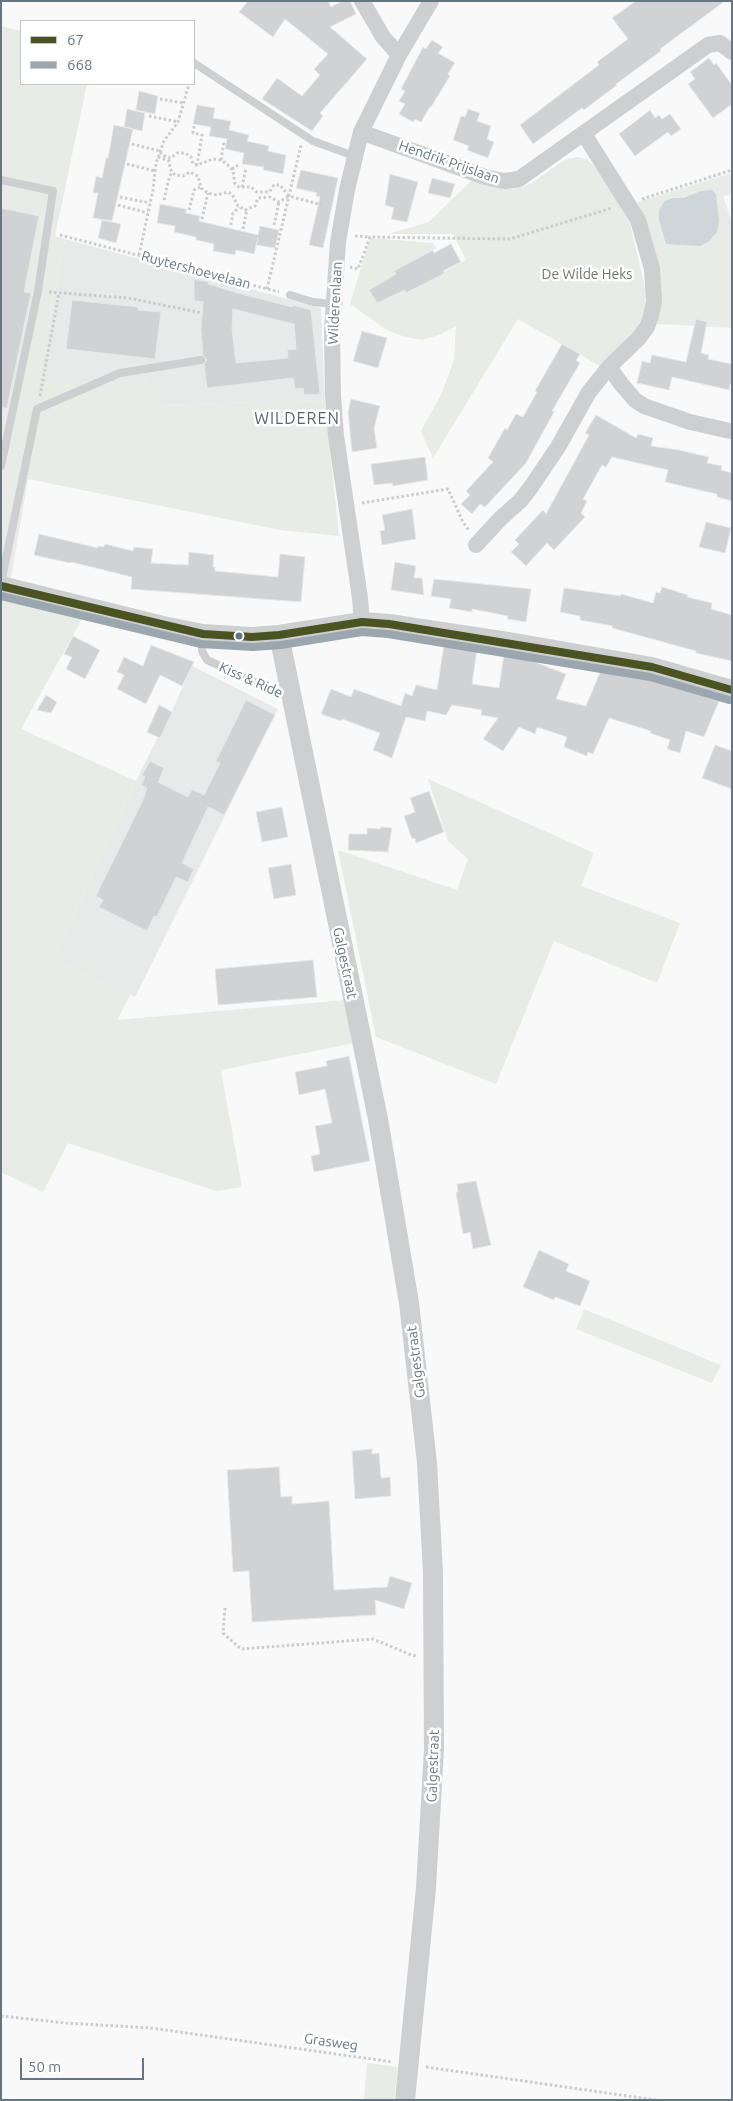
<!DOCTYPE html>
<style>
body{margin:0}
#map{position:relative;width:733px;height:2101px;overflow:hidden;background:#f9f9f9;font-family:Ubuntu,sans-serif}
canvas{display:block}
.frame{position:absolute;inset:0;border:2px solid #657683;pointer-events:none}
.legend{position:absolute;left:20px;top:20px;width:175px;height:65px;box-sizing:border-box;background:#fff;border:1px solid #c1c8cd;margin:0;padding:6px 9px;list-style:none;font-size:15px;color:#657683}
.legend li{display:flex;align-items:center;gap:10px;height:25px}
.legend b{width:25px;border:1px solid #c1c8cd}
.scale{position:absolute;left:20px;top:2058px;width:124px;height:22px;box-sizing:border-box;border:2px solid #657683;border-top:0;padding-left:6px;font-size:15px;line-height:18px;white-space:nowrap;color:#657683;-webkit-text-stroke:4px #fff;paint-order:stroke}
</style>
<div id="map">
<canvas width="733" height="2101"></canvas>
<div class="frame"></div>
<ul class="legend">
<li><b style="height:6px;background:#4a5321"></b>67</li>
<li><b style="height:6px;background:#9ba6ae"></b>668</li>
</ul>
<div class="scale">50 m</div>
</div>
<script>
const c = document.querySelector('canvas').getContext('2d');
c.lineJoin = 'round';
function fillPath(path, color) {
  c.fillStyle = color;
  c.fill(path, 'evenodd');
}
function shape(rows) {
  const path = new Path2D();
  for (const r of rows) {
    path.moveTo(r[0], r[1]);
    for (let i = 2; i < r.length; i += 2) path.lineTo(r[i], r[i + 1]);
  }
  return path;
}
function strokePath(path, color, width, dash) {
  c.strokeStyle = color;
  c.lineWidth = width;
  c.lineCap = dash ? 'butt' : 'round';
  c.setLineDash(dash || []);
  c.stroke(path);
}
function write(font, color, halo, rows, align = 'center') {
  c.font = font + ' Ubuntu,sans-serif';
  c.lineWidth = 5;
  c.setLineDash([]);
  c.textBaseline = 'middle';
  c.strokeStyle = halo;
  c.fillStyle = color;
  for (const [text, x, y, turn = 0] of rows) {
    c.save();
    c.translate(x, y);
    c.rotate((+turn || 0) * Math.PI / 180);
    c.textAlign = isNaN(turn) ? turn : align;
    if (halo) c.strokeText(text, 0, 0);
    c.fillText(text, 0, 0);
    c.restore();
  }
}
const built = shape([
 [65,239,321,308,325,400,156,405,37,387],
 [192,666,278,709,135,997,54,958,136,781,158,737,160,738]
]);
const green = shape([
 [1,26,21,31,21,84,87,84,55,236,65,239,37,387,146,376,157,405,325,400,339,536,280,530,28,479,11,578,1,575],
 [578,157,587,159,594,166,613,193,630,224,646,292,644,312,636,331,600,366,518,319,433,458,421,431,441,395,454,360,456,326,439,335,422,340,405,337,387,330,350,304,370,238,433,243,436,248,395,271,396,274,370,290,377,303,405,290,407,293,466,260,453,234,388,234,429,222,473,179,513,187,522,187,530,184,566,159],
 [732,173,732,193,723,197,732,222,732,328,657,324,659,314,648,227,637,202],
 [1,596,83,617,21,729,136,781,54,958,131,993,117,1020,346,1000,355,1043,221,1070,242,1187,216,1191,68,1143,43,1192,1,1172],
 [428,779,594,853,581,886,680,923,657,983,554,941,496,1084,376,1037,338,850,457,890,468,859,448,841],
 [584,1309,721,1365,712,1383,576,1329],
 [367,2063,398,2067,394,2100,364,2100]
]);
const water = shape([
 [712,190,716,194,719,221,717,232,708,242,700,246,666,244,659,220,659,210,665,201,673,198,684,198,701,191]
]);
const building = shape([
 [248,1,328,1,331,7,342,1,350,1,356,14,330,27,367,59,320,113,323,116,312,131,262,99,277,78,302,96,320,75,314,69,328,54,285,19,273,37,239,12,248,1],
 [636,1,725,1,660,49,661,51,616,84,617,85,584,110,582,108,533,144,520,125,599,65,597,62,628,39,612,18,636,1],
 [432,40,443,47,438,53,455,63,448,74,450,76,431,107,430,107,421,122,415,119,413,122,399,114,405,104,399,101,405,91,401,89,423,47,426,49,432,40],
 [709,58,714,65,716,63,732,85,732,104,713,118,688,84,695,79,690,72,709,58],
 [139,91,158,96,155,114,136,110,139,91],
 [197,105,215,108,213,118,231,121,229,130,249,135,247,141,269,146,268,151,286,155,283,174,263,170,264,167,242,164,244,153,225,149,227,139,209,136,211,127,193,124,197,105],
 [127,109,145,113,142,131,124,127,127,109],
 [468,109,480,113,477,121,491,126,487,139,494,142,488,158,467,150,469,146,453,140,461,116,465,117,468,109],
 [650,110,655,118,659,115,662,119,670,114,681,129,671,136,668,132,635,156,619,134,650,110],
 [114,125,133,129,112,221,93,218,98,193,93,193,96,176,102,178,106,158,108,158,114,125],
 [301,170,338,178,323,248,309,245,320,197,316,196,317,193,296,188,301,170],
 [390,174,418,182,407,222,391,219,394,208,385,205,390,174],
 [432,178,455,184,450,198,428,193,432,178],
 [160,204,186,209,186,213,200,216,199,221,258,235,260,226,279,230,275,248,256,245,258,238,254,254,236,250,235,255,213,251,214,244,196,240,196,237,174,232,175,226,157,223,160,204],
 [1,208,39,216,24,292,31,293,7,408,1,408,1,208],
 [102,220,121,224,116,243,98,238,102,220],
 [451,244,461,262,443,271,445,273,406,293,405,290,377,303,369,290,396,274,394,271,433,250,434,253,451,244],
 [194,279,209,282,208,284,234,292,292,307,293,305,311,310,320,394,304,395,303,388,295,389,293,378,207,388,204,364,207,360,203,355,201,330,203,302,194,301,194,279],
 [233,309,294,324,296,349,287,350,288,358,236,363,232,328,233,309],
 [72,300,138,307,138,310,161,312,155,359,66,349,72,300],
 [696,319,707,322,701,353,709,355,708,359,732,364,732,384,730,384,729,390,672,377,669,390,637,383,642,361,650,363,652,355,686,362,696,319],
 [362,331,387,338,378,368,353,361,362,331],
 [562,344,580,354,576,360,580,363,552,411,554,412,526,463,485,507,480,504,472,514,461,504,470,495,466,491,493,462,488,458,505,428,507,430,516,414,523,417,537,392,535,391,562,344],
 [351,399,380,406,374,428,377,448,352,452,348,412,351,399],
 [596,415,636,438,638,434,653,438,651,446,679,450,709,457,707,463,722,466,721,470,732,473,732,501,717,497,717,494,665,482,668,470,612,457,606,467,602,465,583,499,587,501,581,513,585,517,554,550,547,543,526,566,511,552,519,544,515,540,543,510,546,514,589,435,585,433,596,415],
 [425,457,428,480,393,486,392,483,374,485,371,464,425,457],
 [412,509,416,539,382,545,380,531,385,530,382,515,412,509],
 [706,522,731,528,725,553,699,547,706,522],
 [39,534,98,548,98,546,104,547,105,544,133,551,134,547,153,549,151,563,188,565,189,552,214,555,213,567,215,567,215,571,278,577,280,554,305,557,301,602,131,589,132,577,71,562,70,563,34,555,39,534],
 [395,562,416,566,414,578,422,578,424,595,391,590,395,562],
 [434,579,531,589,526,622,507,619,508,616,488,612,472,609,472,612,449,608,451,599,431,596,434,579],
 [662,587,688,595,687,597,712,603,711,609,732,615,732,661,696,653,696,651,612,628,613,626,580,620,580,616,560,612,564,588,621,596,621,594,653,603,656,592,660,593,662,587],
 [73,636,100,650,85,679,66,669,72,657,64,654,73,636],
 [151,645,194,662,182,686,160,675,146,704,117,689,124,675,117,672,124,657,143,666,151,645],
 [444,645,477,650,472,684,499,688,504,654,537,660,537,663,566,674,556,699,586,706,601,670,651,680,719,701,704,737,686,731,680,753,667,749,670,740,650,733,651,731,609,718,593,754,588,752,587,756,564,747,567,737,540,728,537,728,535,734,519,727,503,751,483,739,498,718,481,715,482,710,452,705,446,715,427,711,425,721,406,717,392,758,373,750,380,733,342,719,341,721,321,714,331,689,351,697,354,689,401,706,405,693,412,696,416,685,437,690,444,645],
 [46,695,57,702,51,713,37,710,46,695],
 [246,700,275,715,224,815,208,807,182,863,194,869,188,882,176,877,157,917,154,916,147,931,99,907,103,900,96,896,142,802,147,788,141,785,145,777,142,775,150,761,164,768,158,782,188,797,192,789,204,795,220,763,216,761,246,700],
 [159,705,172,712,160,738,147,732,159,705],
 [715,745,732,751,732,789,702,778,715,745],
 [429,791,444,832,416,843,415,838,412,839,404,816,415,812,410,798,429,791],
 [282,807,288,837,262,842,256,812,282,807],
 [381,827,392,828,388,852,348,850,349,834,367,834,367,828,380,829,381,827],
 [291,864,296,895,274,899,268,868,291,864],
 [313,960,317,997,218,1005,215,969,313,960],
 [349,1056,370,1161,314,1172,311,1156,320,1154,315,1126,332,1123,325,1089,299,1095,295,1072,327,1066,326,1061,349,1056],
 [476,1181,491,1245,473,1249,470,1232,463,1234,456,1192,458,1192,457,1184,476,1181],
 [539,1250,569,1264,566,1271,590,1281,580,1306,555,1297,554,1300,523,1287,539,1250],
 [372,1449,372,1454,379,1453,381,1478,390,1477,391,1496,355,1499,352,1451,372,1449],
 [279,1467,281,1497,292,1496,292,1504,329,1501,334,1590,387,1587,390,1576,412,1583,404,1609,375,1600,376,1615,252,1622,249,1571,233,1572,227,1470,279,1467]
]);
const path = shape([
 [160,99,183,103],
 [149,116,178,122],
 [194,126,193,133,202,135,197,165],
 [132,144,160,151],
 [160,152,166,157,171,158,177,153,185,153,191,157,193,164,197,165,213,159,221,160,229,166,233,171,235,184,239,187,251,187,257,192,269,192,274,185,280,185,289,196,322,205],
 [158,157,169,161,170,169,175,175,183,176,190,172,198,176,201,188,208,193,217,195,228,192,232,194,238,206,245,210,255,206,258,198,270,197,279,202,289,196],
 [221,160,224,142],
 [127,164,155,171],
 [232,169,238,165],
 [242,187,246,168],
 [120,197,150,203],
 [642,199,732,170],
 [164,200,169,178,172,172],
 [118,205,148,213],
 [189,210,194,190,200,187],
 [202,219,208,193],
 [231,225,233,213,239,207],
 [274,225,279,202],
 [243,229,247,209],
 [60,235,279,292],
 [355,236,370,237],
 [139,255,153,190,156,163,164,141,178,122,189,84],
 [350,267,358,269,370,237,510,239,612,208],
 [267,289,301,145],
 [49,292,128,298,202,313],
 [40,396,59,293],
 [362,503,448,489,462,520,469,531],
 [225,1608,223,1633,241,1649,373,1639,409,1654,416,1656],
 [1,2016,66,2023,151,2028,393,2062],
 [426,2067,656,2100]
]);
const service = shape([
 [194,63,313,141,354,156],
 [1,180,53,191,38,291,1,466],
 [290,295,313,302,333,304],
 [1,583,37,409,120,373,201,360],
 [203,634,202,651,207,660,290,698]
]);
const minor = shape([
 [362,1,383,37,399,55],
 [361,132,485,177,504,181,519,179,708,45,720,43,732,52],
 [609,367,622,385,635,400,644,406,690,422,730,431],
 [476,545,500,519,521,500,531,487,558,447,589,392,609,367,639,338,647,327,651,316,654,301,652,269,638,220,584,134],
 [362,622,360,598,336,436,333,395,332,331,338,242,347,190,361,132,399,55,431,1]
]);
const tertiary = shape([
 [1,586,163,626,203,634,252,637,279,635,362,622,389,624,508,642,652,667,732,690],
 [279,635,378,1119,409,1303,427,1463,433,1572,434,1749,426,1888,405,2100]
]);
const bus1 = shape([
 [1,586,203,634,252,637,279,635,362,622,389,624,652,667,732,690]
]);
const bus2 = shape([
 [1,596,201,644,253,647,281,645,362,632,388,634,650,677,729,700]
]);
const markers = [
 [239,636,4.5,"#657683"]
];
const streetNames = [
 ["Hendrik Prijslaan",449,162,19],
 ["Ruytershoevelaan",196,270,15],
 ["Wilderenlaan",335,303,-87],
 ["Kiss & Ride",251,680,24],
 ["Galgestraat",345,963,78],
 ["Galgestraat",416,1362,-97],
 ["Galgestraat",433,1766,-88],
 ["Grasweg",331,2042,8]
];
const parkNames = [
 ["De Wilde Heks",587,274]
];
const quarterNames = [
 ["WILDEREN",297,419]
];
fillPath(built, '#e8e9e9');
fillPath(green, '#e8ebe6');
fillPath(water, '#ced6d9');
fillPath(building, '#d0d2d3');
strokePath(building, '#e8e8e8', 1);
strokePath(path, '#cbcccd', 3, [2.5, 2.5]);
strokePath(service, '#cecfd0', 8);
strokePath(minor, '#cecfd0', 16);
strokePath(tertiary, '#cecfd0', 20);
strokePath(bus1, '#4a5321', 8);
strokePath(bus2, '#9ba6ae', 8);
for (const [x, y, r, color] of markers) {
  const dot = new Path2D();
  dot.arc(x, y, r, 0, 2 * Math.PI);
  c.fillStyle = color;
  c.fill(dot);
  strokePath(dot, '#fff', 2);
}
write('14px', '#657683', '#fff', streetNames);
write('14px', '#687a64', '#fff', parkNames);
c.letterSpacing = '1px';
write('16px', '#57646e', '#fff', quarterNames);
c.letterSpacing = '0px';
</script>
